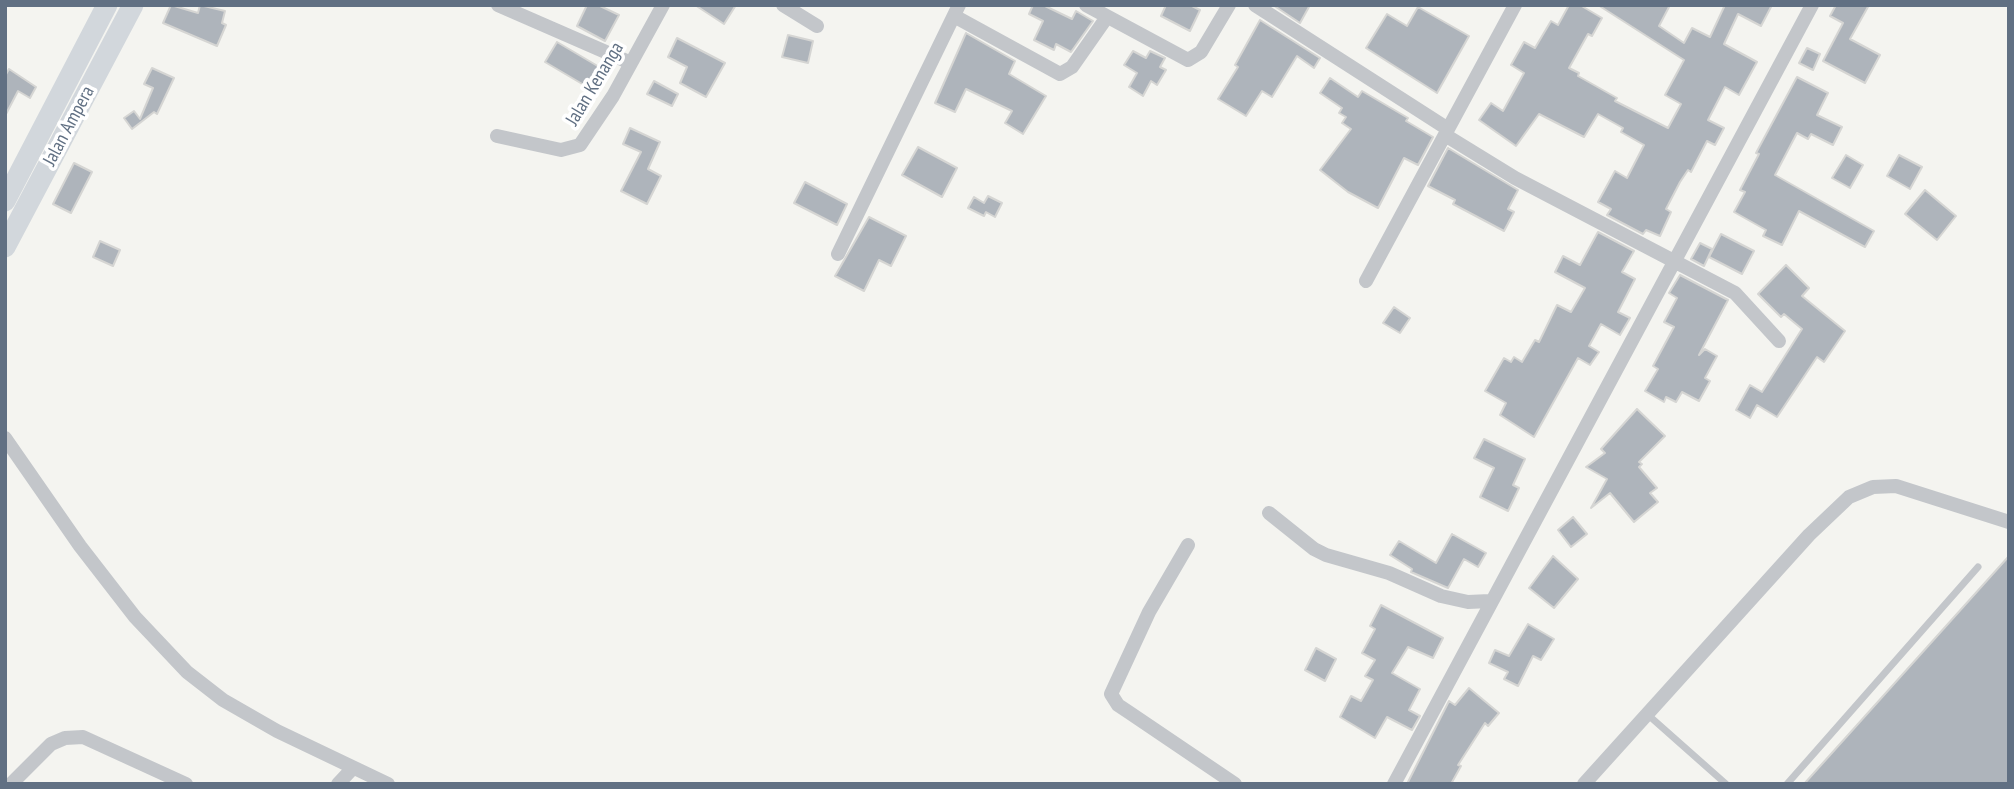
<!DOCTYPE html>
<style>
body{margin:0}
#map{position:relative;width:2014px;height:789px;overflow:hidden;background:#f4f4f0;font-family:"PT Sans Narrow",sans-serif}
canvas{display:block}
.frame{position:absolute;inset:0;border:7px solid #617083;pointer-events:none}
</style>
<div id="map">
<canvas width="2014" height="789"></canvas>
<div class="frame"></div>
</div>
<script>
const c = document.querySelector('canvas').getContext('2d');
c.lineJoin = 'round';
function fillPath(path, color) {
  c.fillStyle = color;
  c.fill(path, 'evenodd');
}
function shape(rows) {
  const path = new Path2D();
  for (const r of rows) {
    path.moveTo(r[0], r[1]);
    for (let i = 2; i < r.length; i += 2) path.lineTo(r[i], r[i + 1]);
  }
  return path;
}
function strokePath(path, color, width, dash) {
  c.strokeStyle = color;
  c.lineWidth = width;
  c.lineCap = dash ? 'butt' : 'round';
  c.setLineDash(dash || []);
  c.stroke(path);
}
function write(font, color, halo, rows, align = 'center') {
  c.font = font + ' "PT Sans Narrow",sans-serif';
  c.lineWidth = 7;
  c.setLineDash([]);
  c.textBaseline = 'middle';
  c.strokeStyle = halo;
  c.fillStyle = color;
  for (const [text, x, y, turn = 0] of rows) {
    c.save();
    c.translate(x, y);
    c.rotate((+turn || 0) * Math.PI / 180);
    c.textAlign = isNaN(turn) ? turn : align;
    if (halo) c.strokeText(text, 0, 0);
    c.fillText(text, 0, 0);
    c.restore();
  }
}
const building = shape([
 [171,5,198,13,200,5,225,11,222,23,226,25,217,46,163,23,171,5],
 [587,5,598,5,619,15,605,41,577,26,587,5],
 [695,5,736,5,724,24,695,5],
 [1033,5,1043,5,1072,19,1076,11,1093,21,1071,52,1056,44,1054,50,1034,40,1043,21,1029,14,1033,5],
 [1166,5,1190,5,1200,10,1190,31,1161,16,1166,5],
 [1273,5,1310,5,1300,23,1273,5],
 [1569,5,1580,5,1602,18,1592,36,1588,34,1569,68,1579,73,1578,76,1617,98,1615,101,1668,128,1681,104,1665,95,1684,60,1598,5,1670,5,1659,26,1684,43,1692,28,1710,37,1724,7,1722,5,1772,5,1761,26,1738,14,1724,44,1757,62,1739,95,1725,87,1708,120,1724,128,1715,145,1707,141,1691,172,1688,170,1680,182,1666,209,1671,212,1660,236,1646,230,1643,234,1607,215,1611,209,1598,202,1615,171,1627,178,1644,145,1621,132,1623,128,1598,114,1584,137,1539,114,1516,146,1479,120,1491,103,1503,111,1524,73,1511,65,1524,42,1535,48,1551,21,1558,25,1569,5],
 [1836,5,1869,5,1850,39,1880,55,1865,83,1823,61,1843,23,1830,16,1836,5],
 [1418,7,1469,36,1437,93,1366,48,1387,14,1407,26,1418,7],
 [1260,20,1320,58,1314,68,1297,56,1272,97,1262,91,1246,116,1218,99,1238,67,1235,65,1260,20],
 [966,33,1015,61,1009,74,1046,96,1023,134,1005,123,1012,111,966,89,955,112,935,103,966,33],
 [788,35,813,41,808,63,782,57,788,35],
 [677,38,725,63,706,97,680,83,687,67,668,57,677,38],
 [557,42,601,68,589,88,545,62,557,42],
 [1807,48,1820,54,1813,70,1799,63,1807,48],
 [1133,51,1146,58,1150,51,1165,58,1160,67,1166,70,1157,85,1151,81,1143,96,1129,87,1137,73,1124,65,1133,51],
 [152,68,174,78,157,114,154,112,132,129,124,118,134,111,140,119,153,88,144,84,152,68],
 [9,69,36,87,30,98,18,91,5,116,5,76,9,69],
 [1797,77,1828,93,1817,115,1842,127,1833,145,1811,134,1808,139,1797,133,1775,175,1874,231,1865,247,1799,211,1782,245,1763,236,1766,230,1734,212,1745,192,1740,190,1759,154,1756,153,1797,77],
 [1330,78,1358,97,1362,91,1408,118,1406,121,1433,137,1418,165,1404,158,1378,208,1348,192,1320,170,1351,129,1342,123,1346,117,1339,113,1342,108,1320,93,1330,78],
 [654,81,678,94,672,106,647,94,654,81],
 [630,128,660,142,648,169,661,176,647,204,621,191,641,152,623,144,630,128],
 [918,147,957,168,942,197,902,175,918,147],
 [1448,148,1518,190,1508,209,1514,212,1504,231,1453,204,1455,200,1428,186,1448,148],
 [1846,155,1863,165,1850,188,1832,178,1846,155],
 [1899,155,1922,167,1910,189,1887,176,1899,155],
 [74,163,92,172,71,213,53,204,74,163],
 [805,182,847,204,837,225,794,203,805,182],
 [1925,190,1956,216,1937,240,1905,214,1925,190],
 [988,196,1002,203,995,217,986,212,984,216,968,208,974,197,984,203,988,196],
 [869,217,906,236,891,266,879,260,864,291,835,276,869,217],
 [1598,232,1634,251,1622,272,1635,279,1618,312,1630,318,1620,335,1601,324,1589,346,1599,352,1590,365,1578,358,1534,437,1500,415,1506,403,1485,391,1504,358,1511,362,1514,357,1522,362,1535,340,1539,342,1557,305,1571,312,1585,288,1555,272,1563,256,1580,265,1598,232],
 [1721,234,1754,251,1742,274,1709,257,1721,234],
 [100,241,120,250,113,266,93,257,100,241],
 [1700,243,1712,249,1704,266,1691,259,1700,243],
 [1786,265,1809,288,1802,296,1845,331,1824,362,1817,357,1777,417,1757,405,1750,418,1736,410,1750,385,1762,392,1802,329,1784,314,1781,317,1758,294,1786,265],
 [1680,275,1728,300,1699,355,1705,349,1717,356,1705,378,1710,381,1699,401,1682,392,1676,402,1666,397,1664,402,1645,391,1658,369,1653,366,1674,327,1664,322,1677,298,1669,293,1680,275],
 [1394,307,1410,318,1400,333,1383,323,1394,307],
 [1637,409,1665,436,1639,462,1642,464,1639,467,1657,488,1650,493,1658,502,1634,522,1610,493,1591,508,1607,479,1586,467,1605,453,1601,449,1637,409],
 [1484,439,1525,459,1513,485,1519,488,1508,511,1480,497,1494,468,1474,458,1484,439],
 [1573,517,1587,534,1571,547,1558,530,1573,517],
 [1452,534,1486,553,1478,567,1464,559,1448,588,1411,572,1412,569,1390,555,1399,541,1436,563,1452,534],
 [1553,556,1578,579,1554,608,1529,588,1553,556],
 [2009,556,2009,784,1804,784,2009,556],
 [1381,605,1443,638,1433,658,1408,647,1392,673,1420,689,1409,710,1420,716,1412,730,1387,717,1375,738,1340,717,1351,696,1361,701,1373,680,1365,676,1375,660,1362,653,1375,629,1370,626,1381,605],
 [1528,624,1554,639,1541,660,1533,656,1518,686,1504,679,1508,672,1489,663,1495,650,1509,656,1528,624],
 [1316,648,1336,659,1325,681,1305,670,1316,648],
 [1469,688,1499,713,1488,726,1485,723,1458,765,1461,766,1451,784,1407,784,1449,701,1455,705,1469,688]
]);
const lane = shape([
 [1647,714,1726,784],
 [1787,784,1978,567]
]);
const street = shape([
 [498,5,631,63],
 [783,5,817,26],
 [1086,5,1188,60,1201,52,1229,5],
 [1255,5,1448,129],
 [954,16,1060,74,1072,67,1107,17],
 [1445,135,1515,178,1735,293,1779,341],
 [497,136,561,150,580,145,613,96,663,5],
 [838,254,959,5],
 [1366,281,1515,5],
 [5,438,80,546,135,617,187,672,223,700,277,731,388,784],
 [1269,513,1314,549,1326,555,1389,573,1441,596,1468,602,1490,601],
 [1188,545,1149,612,1111,694,1118,705,1130,713,1235,784],
 [11,784,51,744,65,738,83,737,186,784],
 [338,784,352,769],
 [1394,784,1812,5],
 [1584,784,1809,535,1849,497,1873,487,1896,486,2009,522]
]);
const primary = shape([
 [5,201,107,5],
 [5,247,133,5]
]);
const streetNames = [
 ["Jalan Kenanga",595,84,-59],
 ["Jalan Ampera",69,126,-62]
];
fillPath(building, '#aeb4bb');
strokePath(building, '#d5d5d3', 2);
strokePath(lane, '#c3c6ca', 7);
strokePath(street, '#c3c6ca', 14);
strokePath(primary, '#d2d7dc', 21);
write('19px', '#617083', '#fff', streetNames);
</script>
